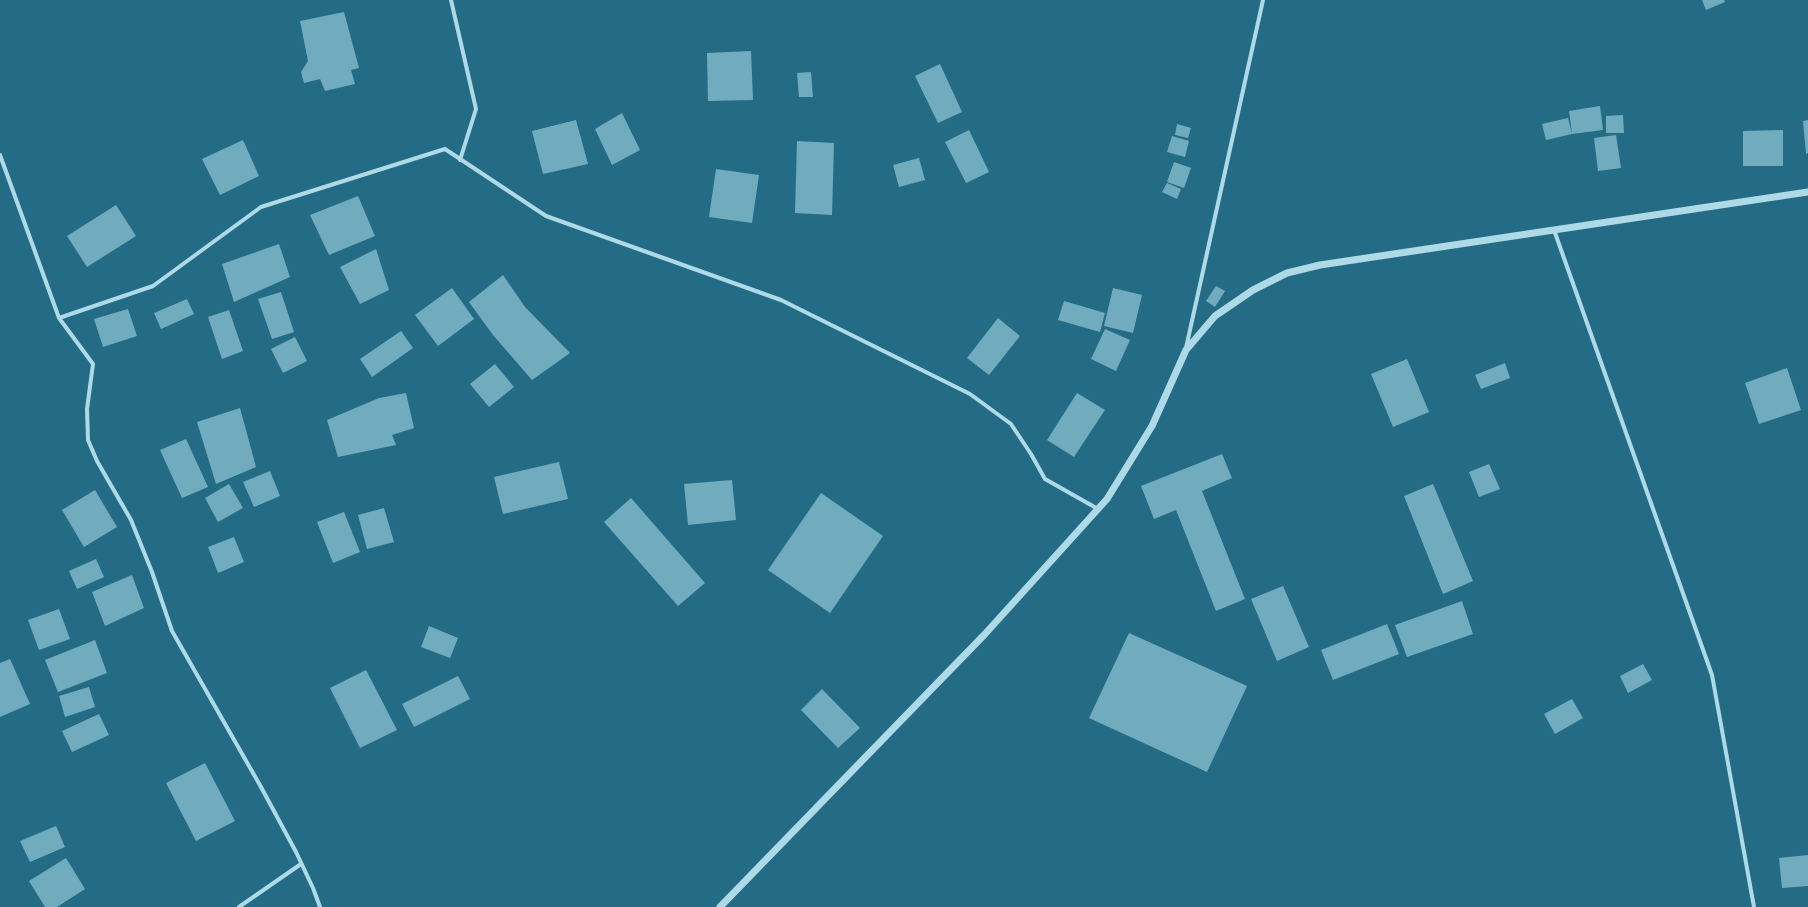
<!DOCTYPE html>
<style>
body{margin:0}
canvas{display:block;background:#246c85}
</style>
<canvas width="1808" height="907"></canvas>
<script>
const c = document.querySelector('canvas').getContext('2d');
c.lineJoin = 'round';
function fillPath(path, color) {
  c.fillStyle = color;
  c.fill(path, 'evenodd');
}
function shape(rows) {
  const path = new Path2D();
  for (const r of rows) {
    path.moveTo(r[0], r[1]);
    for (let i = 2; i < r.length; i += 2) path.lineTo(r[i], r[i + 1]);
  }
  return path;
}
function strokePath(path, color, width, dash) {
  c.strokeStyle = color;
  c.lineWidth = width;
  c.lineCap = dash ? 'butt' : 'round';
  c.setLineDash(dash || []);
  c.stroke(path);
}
const building = shape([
 [1702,0,1724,0,1725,2,1706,10],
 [344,12,359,68,351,70,355,84,325,91,320,79,304,83,301,72,308,61,300,21],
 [751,51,753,100,708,101,707,53],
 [940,64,962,112,938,123,915,76],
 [811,72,813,97,799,97,797,73],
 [1600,106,1603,130,1572,134,1569,111],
 [622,113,640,150,612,165,595,129],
 [1623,115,1624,133,1606,133,1606,116],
 [1568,118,1572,134,1546,140,1542,124],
 [576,120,588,164,543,174,532,131],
 [1808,120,1808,153,1806,154,1803,121],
 [1177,124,1191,128,1188,138,1175,135],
 [969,130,989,172,966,183,945,142],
 [1783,130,1783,166,1743,166,1743,131],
 [1616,135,1621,168,1598,171,1594,138],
 [1172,136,1189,141,1185,157,1167,152],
 [243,140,259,176,220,195,202,159],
 [797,141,834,143,832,215,795,213],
 [919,158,925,180,899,187,893,165],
 [1174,162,1191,168,1184,188,1167,182],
 [716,169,759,175,752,223,709,217],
 [1167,183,1181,189,1177,199,1162,192],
 [358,196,375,236,329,255,310,215],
 [116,205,136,236,87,267,67,236],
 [279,244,290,277,234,302,222,264],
 [376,249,389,290,360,304,340,267],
 [503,275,525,307,570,353,532,380,493,335,469,302],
 [1216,286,1225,291,1215,307,1206,301],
 [452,288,474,319,438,346,415,315],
 [1113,288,1142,295,1133,333,1104,326],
 [281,292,294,332,272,339,258,299],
 [187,299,194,314,161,329,154,313],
 [1064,301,1105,313,1100,332,1058,320],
 [128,309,137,336,103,347,94,319],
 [229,310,243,351,222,359,208,317],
 [998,318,1020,336,989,375,967,358],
 [1105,329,1130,340,1116,371,1091,359],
 [401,331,413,348,372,377,360,359],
 [295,337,307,361,283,373,271,349],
 [1407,359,1429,412,1393,427,1371,374],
 [1505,363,1510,378,1481,389,1475,375],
 [495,364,514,387,489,407,470,384],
 [1787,368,1801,410,1759,424,1745,383],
 [406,393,414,428,392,435,396,445,338,457,327,420,379,398],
 [1077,393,1105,410,1074,457,1047,440],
 [240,408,256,467,216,484,197,422],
 [186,439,208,487,182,498,160,450],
 [1222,454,1232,478,1202,491,1245,599,1216,611,1176,510,1154,519,1141,486],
 [559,462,568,499,503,514,494,477],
 [1489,464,1500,489,1479,497,1469,472],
 [270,471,280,496,254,507,243,482],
 [732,480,736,520,688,525,684,484],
 [229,484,243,508,218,522,205,498],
 [1433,484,1473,581,1443,594,1404,496],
 [95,490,117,527,84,547,62,510],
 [821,493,883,536,830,613,768,570],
 [631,498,705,583,678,606,604,522],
 [384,508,394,542,367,549,358,515],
 [344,512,360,552,333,563,317,522],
 [234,537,244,562,218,573,208,547],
 [96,559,104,577,77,589,69,571],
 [132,575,144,608,105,626,92,592],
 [1283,586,1309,647,1277,661,1251,599],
 [1462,601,1473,634,1407,657,1395,625],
 [59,609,70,639,39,650,28,620],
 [1387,624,1399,654,1333,680,1321,650],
 [429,626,458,638,450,658,421,647],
 [1129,633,1247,686,1207,772,1089,718],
 [95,640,107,673,58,692,45,660],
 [10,659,30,704,0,717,0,663],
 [1643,664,1652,680,1628,693,1620,676],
 [366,670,397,730,360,748,330,688],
 [458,676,470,699,414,727,402,704],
 [89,687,95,707,65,717,59,696],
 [822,689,860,728,838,748,801,710],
 [1572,699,1583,718,1555,734,1544,714],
 [99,714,109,735,72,752,62,731],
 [205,763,235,821,196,841,166,783],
 [56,826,65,847,30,862,20,841],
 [1808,855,1808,886,1782,888,1779,858],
 [66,858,85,889,57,907,45,907,29,881]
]);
const minor = shape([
 [451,0,476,109,460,160],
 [0,155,59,318,93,364,87,409,88,440,97,461,131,520,152,572,172,631,261,787,296,852,313,888,320,907],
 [1554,230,1712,675,1754,907],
 [59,318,153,286,261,207,445,149,546,216,781,300,970,394,1011,424,1031,454,1045,479,1098,509],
 [1186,348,1263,0],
 [239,907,301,864]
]);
const tertiary = shape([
 [720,907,985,634,1107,499,1152,426,1186,350,1215,316,1253,290,1287,273,1320,265,1808,192]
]);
fillPath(building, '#71abbe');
strokePath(minor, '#aedae8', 4);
strokePath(tertiary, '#aedae8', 7);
</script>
